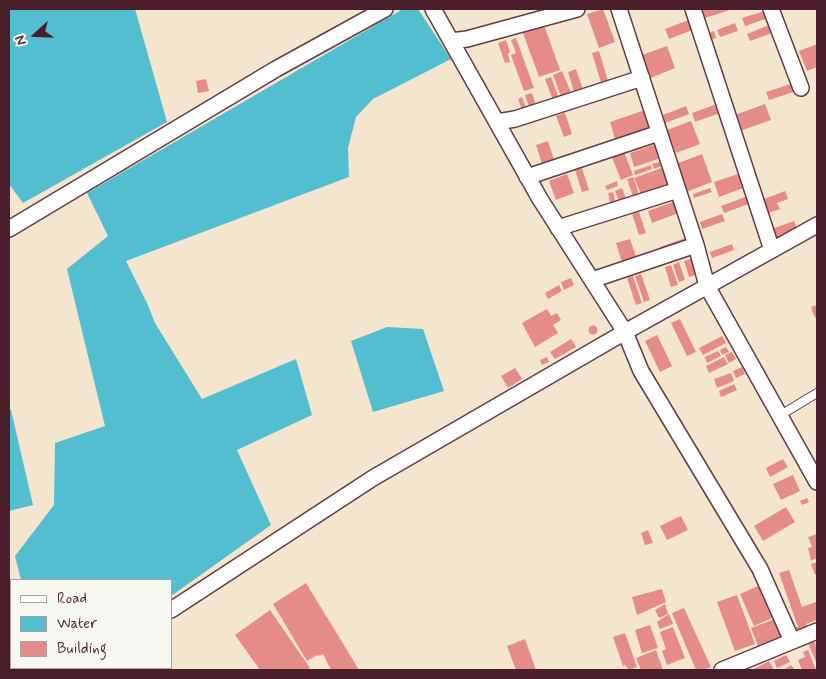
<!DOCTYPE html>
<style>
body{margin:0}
#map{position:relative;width:826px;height:679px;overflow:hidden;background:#f4e5cf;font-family:Mynerve,sans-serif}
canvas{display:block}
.frame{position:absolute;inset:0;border:10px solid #4a1f2b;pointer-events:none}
.legend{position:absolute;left:10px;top:579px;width:162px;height:90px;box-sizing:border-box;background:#f6f6f2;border:1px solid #b1a0a2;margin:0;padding:6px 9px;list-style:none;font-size:15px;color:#4a1f2b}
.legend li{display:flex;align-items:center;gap:10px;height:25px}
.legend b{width:25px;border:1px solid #b1a0a2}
.north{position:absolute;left:10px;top:10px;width:50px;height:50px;-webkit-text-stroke:4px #f6f6f2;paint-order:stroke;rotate:250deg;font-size:14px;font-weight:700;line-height:20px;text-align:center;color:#4a1f2b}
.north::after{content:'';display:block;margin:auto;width:18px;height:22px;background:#4a1f2b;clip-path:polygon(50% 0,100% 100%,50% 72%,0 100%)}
</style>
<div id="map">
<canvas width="826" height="679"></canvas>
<div class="frame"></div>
<ul class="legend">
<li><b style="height:6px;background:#fff"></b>Road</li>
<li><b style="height:14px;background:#53becf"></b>Water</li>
<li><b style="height:14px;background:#e58c88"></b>Building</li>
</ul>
<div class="north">N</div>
</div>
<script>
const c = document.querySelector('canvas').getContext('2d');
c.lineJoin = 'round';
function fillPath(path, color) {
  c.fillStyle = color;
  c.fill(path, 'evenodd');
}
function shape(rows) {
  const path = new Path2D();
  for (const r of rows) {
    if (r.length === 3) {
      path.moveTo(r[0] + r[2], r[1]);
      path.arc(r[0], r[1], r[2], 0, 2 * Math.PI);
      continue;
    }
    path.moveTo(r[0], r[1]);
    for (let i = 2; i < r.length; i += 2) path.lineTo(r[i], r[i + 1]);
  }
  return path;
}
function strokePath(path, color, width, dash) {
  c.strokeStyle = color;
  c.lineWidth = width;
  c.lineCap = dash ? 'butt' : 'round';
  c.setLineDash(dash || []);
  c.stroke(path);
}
const water = shape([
 [9,9,135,9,167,122,23,203,9,184],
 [403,9,418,9,451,59,373,99,356,117,348,148,349,177,126,261,147,303,155,323,202,399,296,359,312,415,237,450,271,525,171,596,171,580,21,580,15,556,54,505,55,443,105,426,67,269,108,236,87,193],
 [387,327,423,329,444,391,373,412,351,341],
 [9,409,11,410,33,505,9,511]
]);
const building = shape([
 [603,9,615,42,599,48,587,14],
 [702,9,733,9,705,18],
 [765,11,768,18,745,26,742,18],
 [691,19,695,29,669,39,665,29],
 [735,23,738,31,720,37,717,30],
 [544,25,560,70,539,77,523,33],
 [769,25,772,33,750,41,747,34],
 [714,31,716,38,710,40,708,33],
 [516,38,534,88,524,91,511,55,516,53,511,40],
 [506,40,510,52,508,54,510,62,505,63,498,43],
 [817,44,817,67,807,71,799,51],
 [667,46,675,68,651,78,642,55],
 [599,51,609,84,602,86,592,53],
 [576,69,584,92,575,95,568,72],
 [562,71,572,95,562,99,553,75],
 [551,77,560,101,554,103,545,79],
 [206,79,209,91,198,93,196,81],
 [794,83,796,91,769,100,766,92],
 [532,93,536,105,529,107,525,95],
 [522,97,526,108,522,110,518,99],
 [717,104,720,113,695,122,692,113],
 [765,104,771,120,740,131,735,115],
 [686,106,689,114,665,123,663,115],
 [645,110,652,130,616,142,610,122],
 [565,113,572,134,564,137,556,116],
 [691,121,700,144,676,153,667,130],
 [548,141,555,163,543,167,536,145],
 [656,144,661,158,634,167,630,153],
 [624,152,633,175,621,180,612,157],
 [702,154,712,182,686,192,676,164],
 [663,161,664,165,654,169,652,164],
 [651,165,652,169,635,175,634,171],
 [582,168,589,190,582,192,575,170],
 [662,168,669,187,642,197,634,178],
 [741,173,746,187,719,197,714,182],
 [567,174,574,193,556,200,549,181],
 [633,177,641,200,635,202,627,179],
 [617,181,618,186,607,190,605,186],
 [622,188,627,201,620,204,615,191],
 [710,188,712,192,694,198,693,194],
 [785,191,788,199,777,203,780,209,769,213,764,199],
 [613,192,616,204,611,205,608,193],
 [748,196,751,203,724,213,721,206],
 [676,201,681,212,652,223,648,211],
 [639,212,646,233,639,235,632,214],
 [722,214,725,221,702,229,700,222],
 [794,221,798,231,776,239,772,229],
 [686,238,689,244,662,253,660,247],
 [630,239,638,262,622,262,616,243],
 [732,244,734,250,712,258,710,252],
 [691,259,696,275,689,277,684,261],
 [679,262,685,280,679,282,673,265],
 [671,265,678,285,671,287,665,267],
 [641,274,650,300,644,302,635,276],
 [633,276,642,303,636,305,627,278],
 [571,278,574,285,564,290,561,282],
 [559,285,562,291,548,299,545,293],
 [817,305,817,317,815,318,811,307],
 [547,309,551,316,557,313,561,320,553,325,558,333,535,347,522,323],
 [680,319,696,352,687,356,671,323],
 [593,330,4.5],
 [657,335,672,366,660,372,645,341],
 [722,336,726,343,703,355,699,348],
 [571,339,576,347,555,359,550,352],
 [726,347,729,352,722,355,720,350],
 [718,351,721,356,707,363,705,357],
 [732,352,736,359,729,363,725,355],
 [547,357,549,362,542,365,540,360],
 [724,357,728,364,709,373,706,366],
 [742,367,745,374,736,378,733,371],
 [515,368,522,379,508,388,501,376],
 [731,373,734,381,717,388,714,379],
 [734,384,737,390,721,397,719,391],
 [783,459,788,467,770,477,766,468],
 [793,475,800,491,781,500,773,484],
 [807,498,809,502,802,505,800,501],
 [786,507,795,522,763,541,754,526],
 [681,516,688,530,667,540,660,526],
 [648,530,653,543,645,545,641,533],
 [817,534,817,558,811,561,808,548,812,547,808,537],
 [817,562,817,574,815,575,811,564],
 [789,570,802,607,816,602,817,606,817,620,806,624,808,627,797,631,796,627,798,627,779,573],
 [306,583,344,645,359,670,331,670,323,654,318,656,317,655,307,661,273,604],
 [758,586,772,618,754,626,740,594],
 [662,589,666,602,637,615,632,597],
 [737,595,755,644,735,651,717,602],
 [665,604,668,614,659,618,655,610],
 [684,608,711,667,703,670,696,670,672,613],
 [270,610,310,668,307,670,260,670,235,635],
 [669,614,673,624,660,629,657,622],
 [775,619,781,637,758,646,751,628],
 [650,625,658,648,642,653,635,630],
 [673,627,685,658,667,665,662,651,666,649,660,632],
 [625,633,637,667,629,670,625,665,623,666,613,637],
 [525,639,536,670,516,670,507,646],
 [814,640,817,649,817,661,816,662,808,643],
 [656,650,663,670,641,670,636,658],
 [808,650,816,670,802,670,798,660,805,657,803,652],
 [786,655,790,662,777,668,774,661],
 [769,661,774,670,752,670],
 [791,665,795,670,783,670]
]);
const lane = shape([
 [779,416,817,393]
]);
const street = shape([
 [433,9,540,199,625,332,641,371,760,569,792,641],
 [619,9,696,245,707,286,817,482],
 [693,9,772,250],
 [771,9,801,88],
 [451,41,467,39,577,9],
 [497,122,515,119,642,78],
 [527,177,659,133],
 [558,228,678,190],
 [9,229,276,69,385,9],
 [592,280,696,245],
 [171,610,373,478,625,332,817,225],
 [99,670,102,668],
 [722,670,817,631]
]);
fillPath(water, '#53becf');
fillPath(building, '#e58c88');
strokePath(lane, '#643d44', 10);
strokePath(street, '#643d44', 18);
strokePath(lane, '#fff', 8);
strokePath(street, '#fff', 15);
</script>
